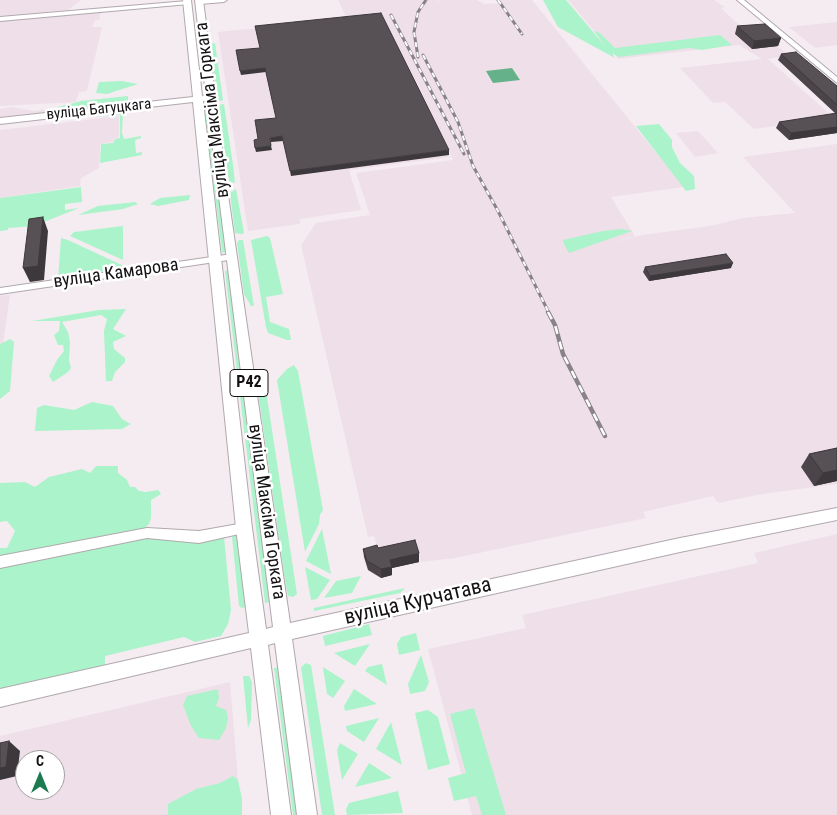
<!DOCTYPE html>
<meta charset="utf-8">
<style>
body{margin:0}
#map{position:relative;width:837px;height:815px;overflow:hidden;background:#f5ecf2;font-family:"Roboto Condensed",sans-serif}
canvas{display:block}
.north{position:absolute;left:15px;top:750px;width:50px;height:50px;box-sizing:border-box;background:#fff;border:1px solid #a1a0a1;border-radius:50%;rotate:0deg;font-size:14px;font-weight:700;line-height:20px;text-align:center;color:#141113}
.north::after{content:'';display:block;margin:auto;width:18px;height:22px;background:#1c7a51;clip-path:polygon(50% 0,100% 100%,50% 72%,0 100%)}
</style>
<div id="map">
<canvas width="837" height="815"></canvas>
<div class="north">С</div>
</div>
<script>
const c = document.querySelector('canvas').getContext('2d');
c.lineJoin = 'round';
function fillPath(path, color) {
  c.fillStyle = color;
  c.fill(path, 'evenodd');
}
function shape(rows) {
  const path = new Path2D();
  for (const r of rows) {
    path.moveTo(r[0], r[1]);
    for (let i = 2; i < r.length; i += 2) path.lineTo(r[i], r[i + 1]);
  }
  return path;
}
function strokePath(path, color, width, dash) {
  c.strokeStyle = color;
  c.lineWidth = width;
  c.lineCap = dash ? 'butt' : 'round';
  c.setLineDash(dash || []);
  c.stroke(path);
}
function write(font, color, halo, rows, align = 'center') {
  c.font = font + ' "Roboto Condensed",sans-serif';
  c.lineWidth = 5;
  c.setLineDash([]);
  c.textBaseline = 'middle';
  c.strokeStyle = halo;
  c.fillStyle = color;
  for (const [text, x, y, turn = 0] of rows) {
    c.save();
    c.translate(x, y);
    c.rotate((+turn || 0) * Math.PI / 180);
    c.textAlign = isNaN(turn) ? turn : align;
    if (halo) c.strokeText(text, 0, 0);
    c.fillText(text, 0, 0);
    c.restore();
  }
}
const built = shape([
 [0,0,81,0,68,10,0,16],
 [338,0,439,0,436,5,440,0,477,0,484,4,502,3,501,0,532,0,684,187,611,197,635,236,610,243,642,235,710,226,742,218,795,213,743,157,837,144,837,484,762,494,718,503,713,496,643,512,646,518,455,558,421,562,416,546,379,554,374,536,368,537,301,245,316,223,370,215,356,173,453,160,381,14,346,17],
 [568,0,714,0,725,7,721,8,737,23,755,32,790,55,768,59,834,118,754,129,725,102,713,103,680,68,762,59,739,45,618,59],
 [101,12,99,20,95,20,92,27,102,27,87,91,79,92,76,102,0,106,0,20],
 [381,16,450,157,349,170,361,210,300,219,300,224,248,231,218,32],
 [837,22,837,45,815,48,789,27],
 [12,107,34,111,55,108,55,113,0,119,0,109],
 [119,116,119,137,114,139,113,142,100,144,99,168,81,178,80,186,0,198,0,130],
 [698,131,718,153,695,157,676,133],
 [10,295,3,344,0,347,0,296],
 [837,534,837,815,472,815,428,649,526,628,522,615,758,563,754,553],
 [230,682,241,815,0,815,0,736],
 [25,760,55,760,55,790,25,790]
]);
const green = shape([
 [543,0,566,0,606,47,594,31,600,33,615,48,720,35,732,45,702,50,690,48,619,57,612,53,615,58,558,27],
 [215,43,223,100,221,101,218,100,210,48,212,44],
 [122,81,138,84,107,94,96,93,99,82],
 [128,96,128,104,57,112,58,107,81,101],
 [224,104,233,165,235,183,229,181,218,105],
 [204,105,207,105,226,251,224,253,222,252],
 [123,113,122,133,124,139,141,136,141,138,135,140,136,153,142,152,142,155,100,163,101,144,113,143,115,139,120,138,120,115,97,117],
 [659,124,672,140,672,147,680,163,694,176,695,189,686,191,636,126],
 [81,187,82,202,65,204,65,210,79,208,34,226,8,228,8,230,0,231,0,198],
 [236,189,244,233,242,234,235,233,230,193],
 [190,195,189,200,158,206,150,204,160,198],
 [135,202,138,204,123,209,78,215,98,206],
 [123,226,123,260,70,236,74,232],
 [621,229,632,231,569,253,564,244,563,240,603,231],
 [267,236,270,238,283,294,266,297,270,322,289,329,291,340,287,340,268,333,266,327,251,240],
 [61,238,68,240,126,267,126,269,58,279],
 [239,240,243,240,254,306,251,306,244,294,237,243],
 [229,270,273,601,265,603,225,271],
 [126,309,113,329,126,336,113,342,114,349,125,358,125,362,115,372,112,381,106,381,104,331,107,319,101,315,62,322,68,332,70,342,69,360,71,368,68,372,53,382,49,376,57,360,64,351,63,345,58,345,54,335,59,331,60,321,32,321,99,310],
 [10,339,14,342,10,391,0,399,0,344],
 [294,365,298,371,323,510,320,515,319,524,305,552,277,380,287,369],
 [260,383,265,384,297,594,293,597,288,596,285,580,257,385],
 [92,402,113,406,122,419,131,424,122,429,35,431,37,408,44,405,74,410],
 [96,466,118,466,118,473,127,480,130,487,135,487,139,491,146,492,158,490,161,494,151,500,151,518,149,524,141,532,0,557,0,548,7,548,15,531,7,521,0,522,0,483,25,482,35,487,49,477,82,469,90,473],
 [322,529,331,574,306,561],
 [235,535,240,538,246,607,242,608,239,606,232,537],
 [142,537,224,537,231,610,228,624,221,636,195,642,184,637,105,656,105,667,0,691,0,565],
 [305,567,330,580,317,599,311,600],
 [361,576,352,593,324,598,336,581],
 [405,588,400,593,314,611,314,608],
 [369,624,372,635,325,646,323,636],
 [416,633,420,650,399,655,397,644,401,637],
 [370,644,355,666,334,653],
 [421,655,429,682,425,691,410,694,408,684],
 [306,663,311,665,335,815,322,815,301,667],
 [382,664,387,685,365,671,368,667],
 [281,667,301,815,293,815,274,668],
 [323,667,345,681,333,698,327,694],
 [243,676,249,676,252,682,251,720,248,728],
 [218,689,219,698,216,706,226,710,228,718,226,728,219,740,199,738,191,726,183,705,187,696],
 [354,689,377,704,345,711,344,706],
 [474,708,506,815,482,815,476,796,454,801,448,778,466,773,450,714],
 [428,710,438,717,450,764,428,770,415,713],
 [379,718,364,742,347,731,346,726],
 [391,722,402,765,376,749],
 [340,743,358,754,342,780,337,750],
 [369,763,392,778,355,787],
 [233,776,238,780,242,799,242,815,168,815,168,804,196,789,220,783],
 [398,791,403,813,347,815,346,809,349,803]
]);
const water = shape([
 [512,68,520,80,493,83,486,71]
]);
const minor = shape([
 [201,0,227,0,224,2,200,4,197,2,201,0],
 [737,0,744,0,837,77,837,83,737,0],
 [187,1,189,2,189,4,0,21,0,17,187,1],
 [232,254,235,255,235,259,0,294,0,288,232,254],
 [244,523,248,524,250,528,248,532,199,543,147,538,0,568,0,556,147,528,199,531,244,523]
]);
const major = shape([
 [183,0,191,0,202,96,206,95,195,0,203,0,227,188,290,623,680,538,837,508,837,520,680,552,292,639,317,815,297,815,275,643,268,645,291,815,271,815,251,648,0,707,0,689,249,633,236,528,193,102,0,124,0,118,193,97,183,0],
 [203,101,207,101,273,627,266,629,252,528,203,101]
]);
const railFar1 = shape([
 [498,0,522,34],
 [391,15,464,154],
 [423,55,458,122,473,166,498,211,549,313],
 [418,57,414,32,418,12,426,0]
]);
const rail = shape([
 [548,312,555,325,563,354,605,436]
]);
const wall = shape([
 [737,26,781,38,778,46,752,49,735,34],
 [781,54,837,86,837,133,789,140,776,128,779,122,836,114,778,60],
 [645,267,731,268,649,281,643,272],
 [837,448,837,481,814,486,801,467,809,454],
 [378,548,419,562,392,568,392,575,381,578,368,570,364,557,363,549]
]);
const shadedWall = shape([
 [781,38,778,46,752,49,754,41],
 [265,68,266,72,241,75,240,71],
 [837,127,837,133,789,140,791,133],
 [282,136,283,141,271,142,270,138],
 [271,146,272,150,256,152,255,148],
 [449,150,449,155,291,176,290,171],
 [43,217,48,231,44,280,30,282,23,268],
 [733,263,731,268,649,281,650,276],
 [837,470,837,481,814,486,823,473],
 [419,553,419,562,392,568,392,575,381,578,381,569,390,560],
 [9,741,20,751,17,776,0,780,0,768]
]);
const building = shape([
 [381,13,449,150,290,171,282,136,270,138,271,146,255,148,254,140,258,139,255,120,276,118,265,68,240,71,236,50,260,48,255,26,381,13],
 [765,24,781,38,754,41,737,26,765,24],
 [796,52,837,86,837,105,781,54,796,52],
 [837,113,837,127,791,133,779,122,837,113],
 [43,217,38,266,23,268,29,219,43,217],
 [726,254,733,263,650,276,645,267,726,254],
 [837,448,837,470,823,473,809,454,837,448],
 [415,540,419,553,390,560,392,567,381,569,367,561,363,549,377,545,378,548,415,540],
 [9,741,6,767,0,768,0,743,9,741]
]);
const farStreetnames = [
 ["вуліца Багуцкага",99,110,-6]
];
const shields = [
 [249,383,38]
];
const shieldNames = [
 ["Р42",249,383]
];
const streetNames = [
 ["вуліца Максіма Горкага",213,110,-97],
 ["вуліца Камарова",116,274,-8],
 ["вуліца Максіма Горкага",266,512,82]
];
const nearStreetnames = [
 ["вуліца Курчатава",418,602,-13]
];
fillPath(built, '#efdfe9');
fillPath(green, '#abf3ca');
fillPath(water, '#65b189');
strokePath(minor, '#b0a8ad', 2);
strokePath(major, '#b0a8ad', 2);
fillPath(minor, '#fff');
fillPath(major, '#fff');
strokePath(railFar1, '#898387', 3);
strokePath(rail, '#898387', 4.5);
strokePath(railFar1, '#fff', 2, [5]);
strokePath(rail, '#fff', 2.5, [8]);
fillPath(wall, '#4b4549');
fillPath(shadedWall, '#3d383c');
fillPath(building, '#575055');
strokePath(building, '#3d383c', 1);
write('15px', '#141113', '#fff', farStreetnames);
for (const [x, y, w] of shields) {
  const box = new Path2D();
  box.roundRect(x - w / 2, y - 13.5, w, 27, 4);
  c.fillStyle = '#fff';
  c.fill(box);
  strokePath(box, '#141113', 1);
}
write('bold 16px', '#141113', null, shieldNames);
write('18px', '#141113', '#fff', streetNames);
write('21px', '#141113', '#fff', nearStreetnames);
</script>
